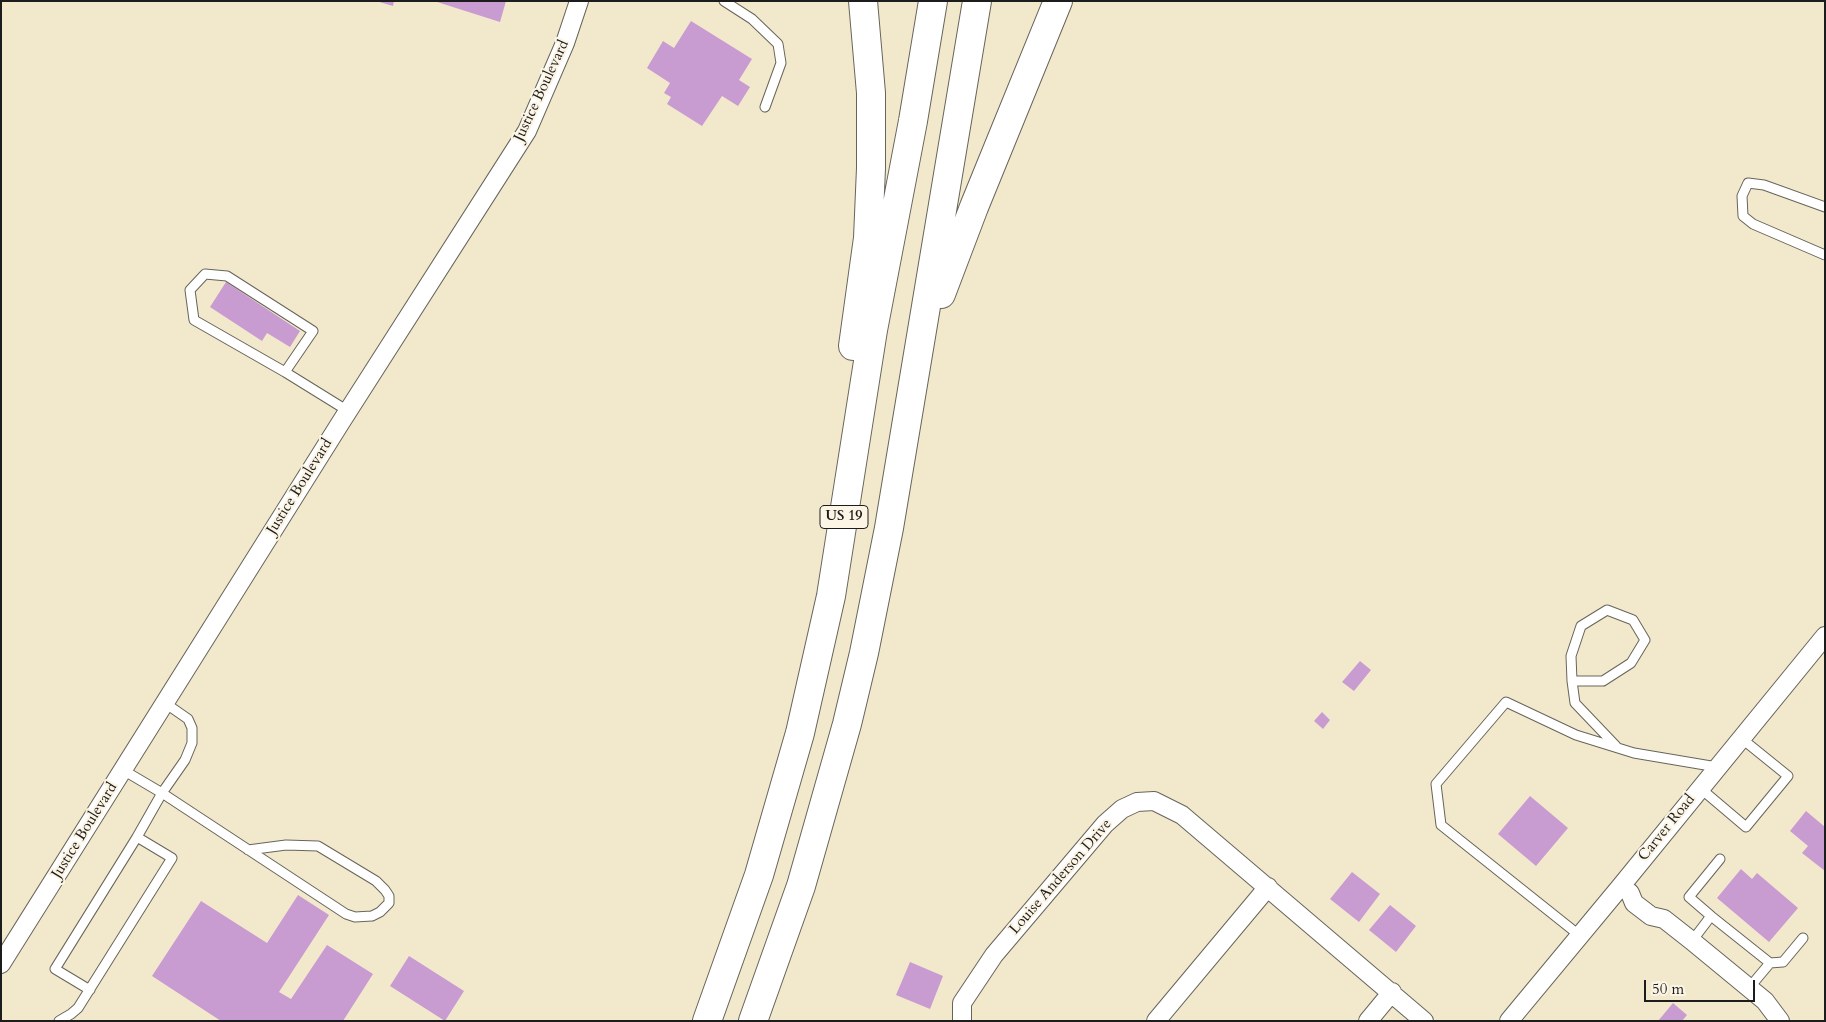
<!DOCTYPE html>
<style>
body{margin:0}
#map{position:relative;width:1826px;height:1022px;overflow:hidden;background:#f2e9cd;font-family:Cardo,serif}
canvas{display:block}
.frame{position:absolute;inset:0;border:2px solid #1c1c1c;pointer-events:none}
.scale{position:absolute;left:1644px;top:980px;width:111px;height:22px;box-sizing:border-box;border:2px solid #1c1c1c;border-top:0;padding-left:6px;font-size:15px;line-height:18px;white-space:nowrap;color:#1c1c1c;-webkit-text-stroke:4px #fcf5e5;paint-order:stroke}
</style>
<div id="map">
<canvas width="1826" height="1022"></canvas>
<div class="frame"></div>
<div class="scale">50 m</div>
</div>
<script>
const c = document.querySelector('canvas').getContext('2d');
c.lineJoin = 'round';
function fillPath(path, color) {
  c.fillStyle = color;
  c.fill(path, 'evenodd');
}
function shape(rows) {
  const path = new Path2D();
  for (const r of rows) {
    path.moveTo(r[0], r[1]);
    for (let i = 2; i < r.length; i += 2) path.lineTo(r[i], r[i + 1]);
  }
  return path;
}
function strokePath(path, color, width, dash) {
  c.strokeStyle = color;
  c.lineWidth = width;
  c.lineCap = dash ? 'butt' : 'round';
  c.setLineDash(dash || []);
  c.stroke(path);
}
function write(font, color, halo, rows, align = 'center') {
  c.font = font + ' Cardo,serif';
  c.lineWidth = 4;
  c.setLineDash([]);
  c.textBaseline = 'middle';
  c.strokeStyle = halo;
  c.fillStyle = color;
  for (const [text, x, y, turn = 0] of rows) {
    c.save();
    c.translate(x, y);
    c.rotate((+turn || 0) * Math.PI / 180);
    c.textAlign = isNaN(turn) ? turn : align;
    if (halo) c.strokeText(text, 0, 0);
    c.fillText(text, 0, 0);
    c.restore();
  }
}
const building = shape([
 [376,1,394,1,393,6],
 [434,1,506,1,500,22],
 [691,21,752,59,739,80,750,87,738,106,722,96,702,126,667,104,671,97,664,93,670,83,647,68,663,41,674,48],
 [226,282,300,331,290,347,267,333,262,341,210,307],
 [1360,661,1371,670,1354,691,1342,682],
 [1322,712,1330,720,1323,729,1314,721],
 [1530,796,1568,828,1536,866,1498,834],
 [1806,811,1825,827,1825,871,1802,853,1808,846,1790,831],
 [1741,869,1752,879,1757,873,1798,908,1769,942,1717,898],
 [1352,872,1380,894,1359,922,1330,899],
 [298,895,329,915,279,992,291,999,327,945,373,974,343,1021,221,1021,152,976,201,901,267,943],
 [1390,905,1416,926,1396,952,1369,930],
 [409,956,464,991,445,1021,390,986],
 [910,962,943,976,930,1009,896,995],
 [1673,1003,1687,1015,1682,1021,1658,1021]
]);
const service = shape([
 [724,1,752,19,778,44,781,63,765,107],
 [1825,207,1764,185,1748,183,1742,196,1743,216,1753,224,1825,255],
 [285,372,194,320,190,290,205,274,227,276,313,331,285,372,348,411],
 [1572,681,1571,656,1581,626,1607,610,1633,620,1645,640,1631,663,1603,681,1572,681,1575,703,1616,746],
 [165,703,188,719,192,728,192,743,185,760,162,793,346,914,355,917,372,916,380,912,389,903,389,896,385,890,376,881,318,846,286,845,248,850],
 [1700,788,1746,827,1788,776,1741,738],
 [1711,916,1770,963],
 [1579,935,1441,825,1436,784,1506,702,1576,735,1634,753,1717,767],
 [1692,941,1711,916,1689,897,1720,859],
 [1749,988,1770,963,1783,962,1803,938],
 [90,990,55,969,137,837],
 [59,1021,71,1014,78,1008,172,858,137,837,162,793,123,770]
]);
const minor = shape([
 [1621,886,1630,893,1634,903,1651,916,1664,919,1692,941,1765,1001,1780,1021],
 [1,964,341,422,527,131,565,43,579,1],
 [962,1021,962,1003,994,955,1105,824,1122,809,1137,802,1154,801,1182,815,1424,1021],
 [1156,1021,1268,887],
 [1368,1021,1392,992],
 [1509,1021,1621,886,1825,636]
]);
const motorway = shape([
 [941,294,974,207,1058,1],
 [853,346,868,238,871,168,871,93,863,1],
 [707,1021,759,875,800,733,831,596,873,330,913,121,933,1],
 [753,1021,801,886,847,724,864,653,889,528,977,1]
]);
const shields = [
 [844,517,48]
];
const shieldNames = [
 ["US 19",844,517]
];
const streetNames = [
 ["Justice Boulevard",542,91,-65],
 ["Justice Boulevard",300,487,-58],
 ["Carver Road",1667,828,-51],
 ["Justice Boulevard",85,831,-58],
 ["Louise Anderson Drive",1061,877,-49]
];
fillPath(building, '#c89bd1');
strokePath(service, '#67645a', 11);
strokePath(minor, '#67645a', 20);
strokePath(motorway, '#67645a', 30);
strokePath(service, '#fff', 9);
strokePath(minor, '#fff', 18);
strokePath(motorway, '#fff', 28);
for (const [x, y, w] of shields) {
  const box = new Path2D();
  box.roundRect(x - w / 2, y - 11.5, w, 23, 4);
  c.fillStyle = '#fcf5e5';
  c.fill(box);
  strokePath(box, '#1c1c1c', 1);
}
write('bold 14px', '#1c1c1c', null, shieldNames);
write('15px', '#1c1c1c', '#fcf5e5', streetNames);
</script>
